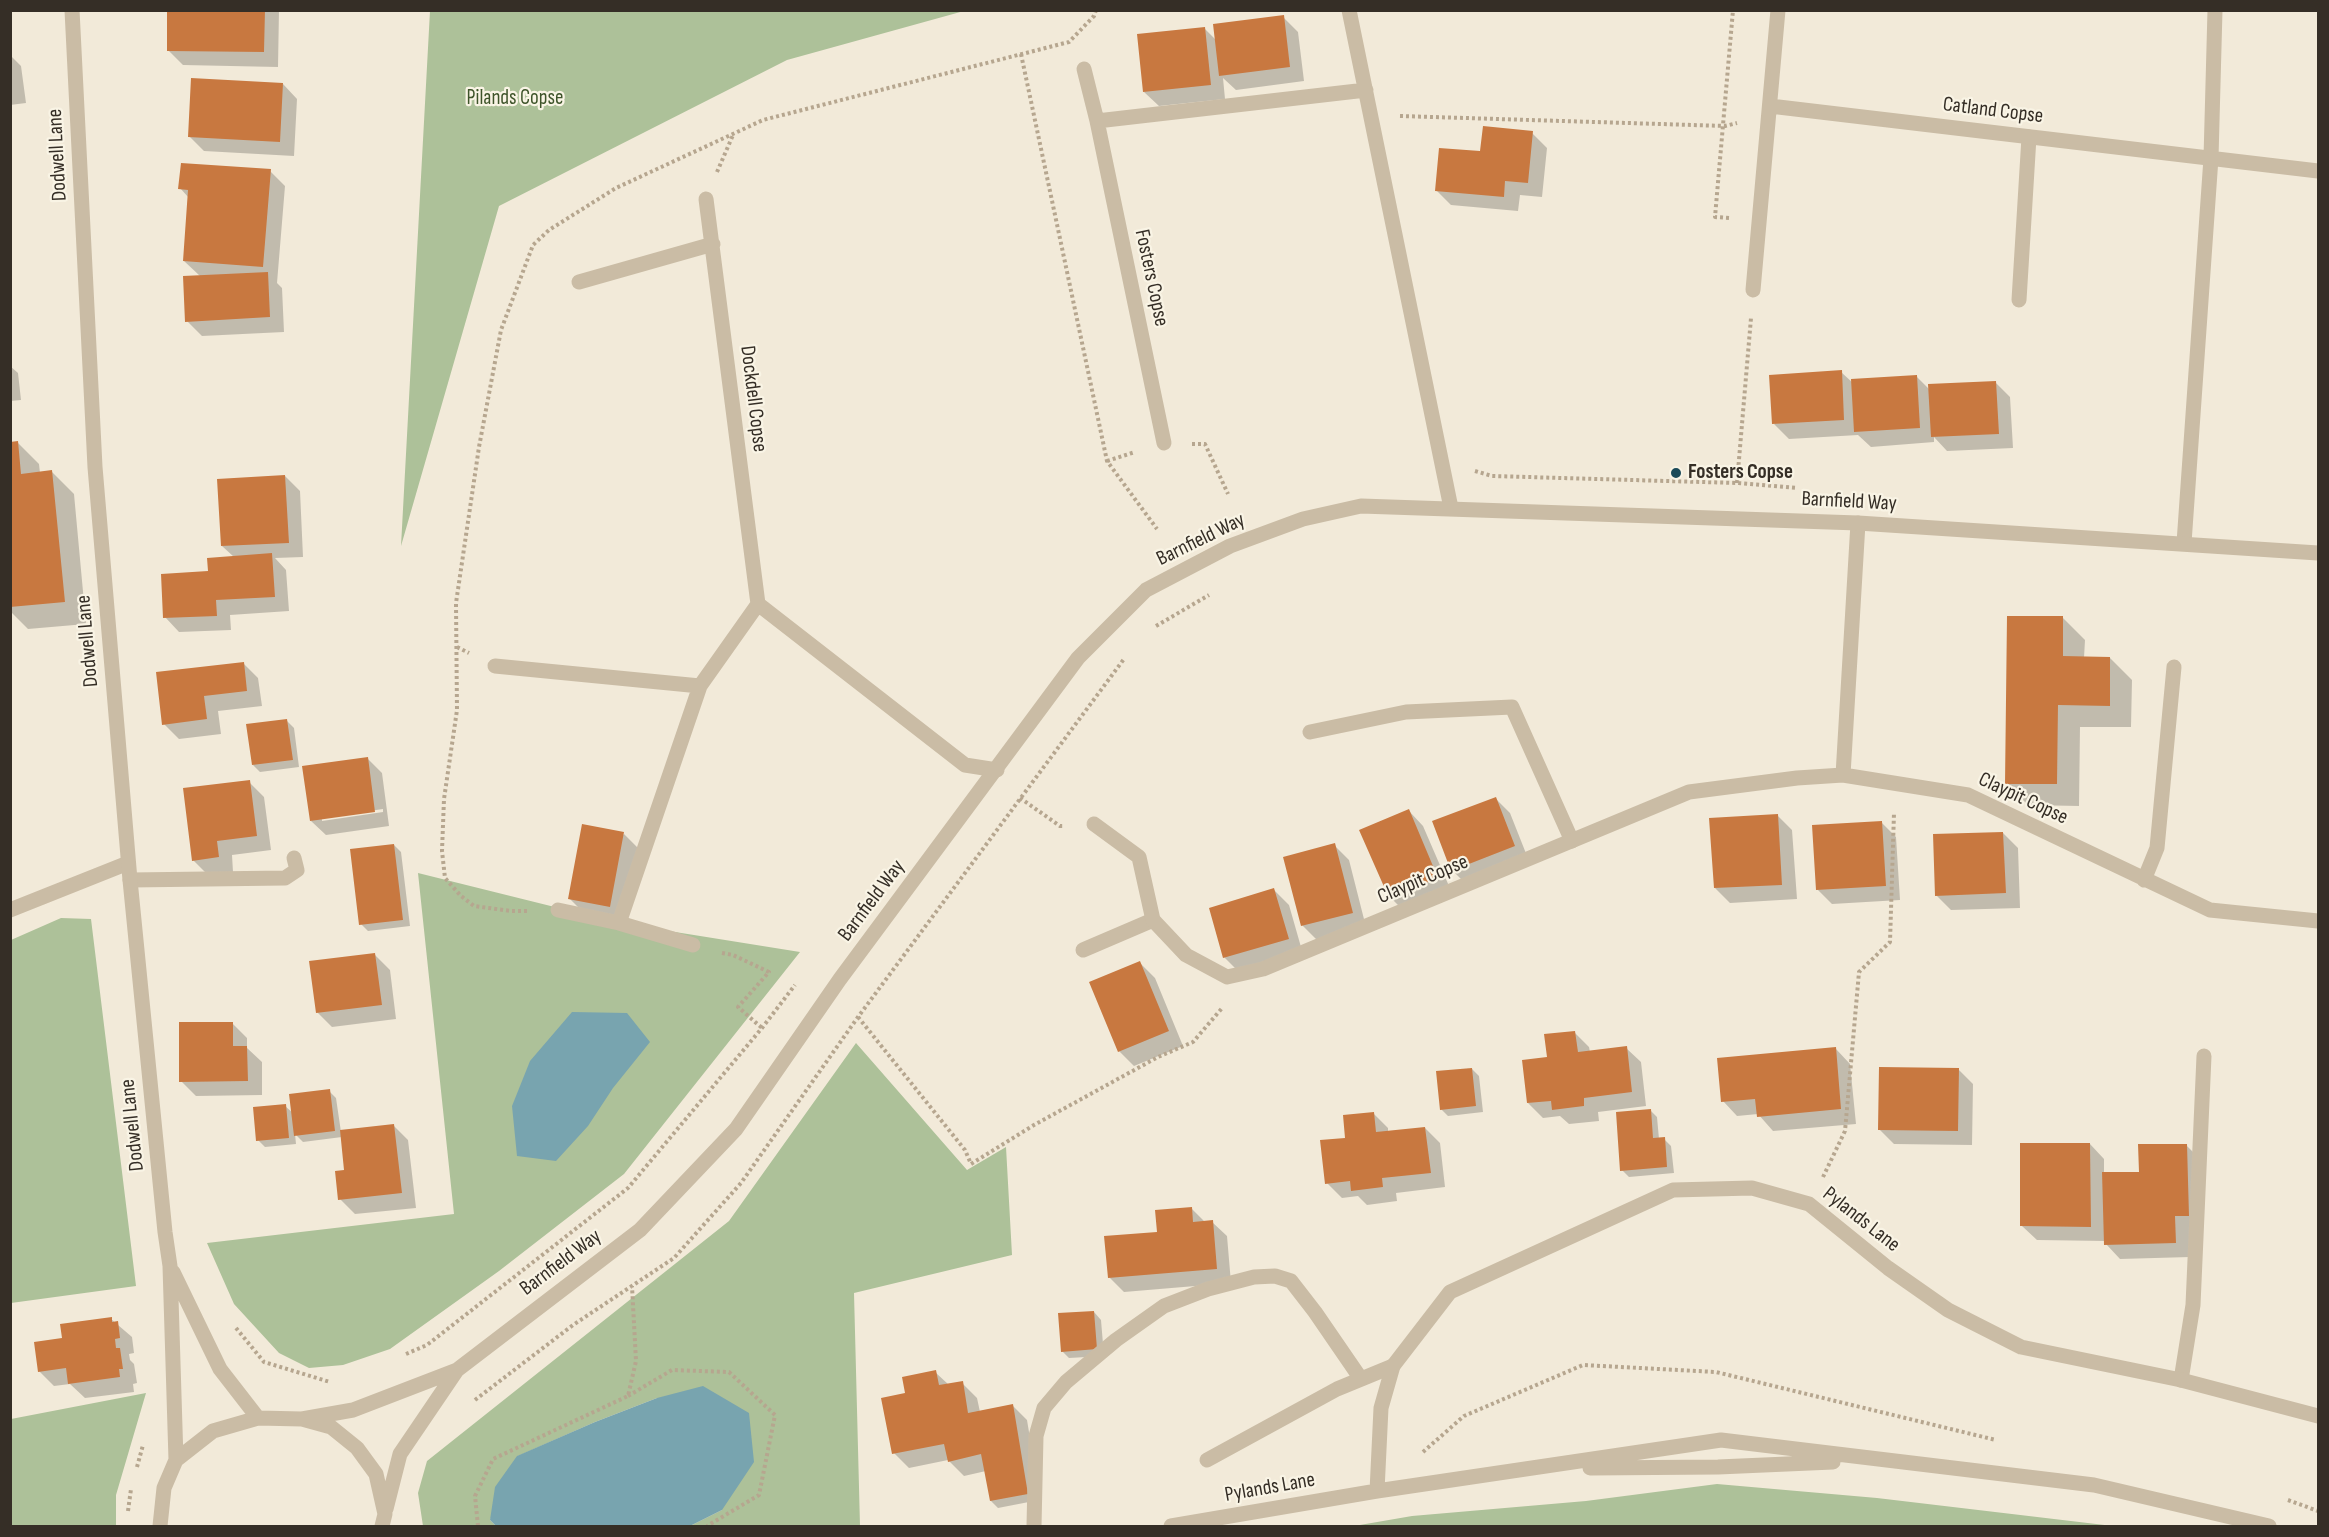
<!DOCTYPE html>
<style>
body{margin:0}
#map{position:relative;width:2329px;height:1537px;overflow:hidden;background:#f2ead9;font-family:"Sofia Sans Condensed",sans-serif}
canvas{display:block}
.frame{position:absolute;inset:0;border:12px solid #352e26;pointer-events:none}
</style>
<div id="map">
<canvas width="2329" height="1537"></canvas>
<div class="frame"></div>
</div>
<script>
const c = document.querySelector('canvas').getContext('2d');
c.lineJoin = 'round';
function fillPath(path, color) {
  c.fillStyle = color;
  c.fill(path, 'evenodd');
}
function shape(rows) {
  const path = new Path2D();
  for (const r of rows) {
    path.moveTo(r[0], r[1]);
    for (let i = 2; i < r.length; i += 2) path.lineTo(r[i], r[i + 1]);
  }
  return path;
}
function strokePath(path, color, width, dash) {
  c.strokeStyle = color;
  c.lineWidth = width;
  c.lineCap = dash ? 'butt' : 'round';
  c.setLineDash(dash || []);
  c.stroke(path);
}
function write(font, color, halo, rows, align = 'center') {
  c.font = font + ' "Sofia Sans Condensed",sans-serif';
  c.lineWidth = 4.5;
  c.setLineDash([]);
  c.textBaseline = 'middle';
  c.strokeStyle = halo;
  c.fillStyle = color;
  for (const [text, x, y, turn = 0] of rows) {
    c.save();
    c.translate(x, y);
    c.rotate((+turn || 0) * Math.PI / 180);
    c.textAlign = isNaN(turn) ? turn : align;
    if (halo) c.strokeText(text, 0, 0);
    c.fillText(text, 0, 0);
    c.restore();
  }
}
const green = shape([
 [430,11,964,11,787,60,499,206,401,546],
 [418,873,619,923,800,952,624,1174,499,1271,390,1349,343,1365,309,1368,279,1353,234,1304,207,1243,454,1214],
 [61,918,91,919,136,1286,11,1303,11,940],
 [856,1043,967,1170,1006,1147,1012,1255,854,1293,860,1526,690,1526,722,1510,657,1398,595,1422,518,1456,490,1520,496,1526,423,1526,418,1493,427,1461,729,1221],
 [146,1393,116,1495,116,1526,11,1526,11,1419],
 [1717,1484,1877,1498,2113,1526,1354,1526,1412,1516,1586,1501]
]);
const water = shape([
 [572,1012,627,1013,650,1042,613,1088,588,1126,556,1161,517,1156,512,1106,530,1061],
 [703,1386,749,1413,754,1462,722,1510,690,1526,496,1526,490,1520,495,1487,517,1456,595,1422,657,1398]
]);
const shadow = shape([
 [169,10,279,10,278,67,183,65,168,50],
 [1283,17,1298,32,1304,81,1236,90,1223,78,1225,99,1159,106,1144,92,1204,28,1216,40],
 [10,55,21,66,26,103,10,105],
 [283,84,297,99,294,156,204,151,189,136],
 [1532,133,1547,148,1542,197,1520,195,1518,211,1451,205,1436,190,1481,153],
 [270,171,285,186,277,283,282,288,284,332,202,336,187,321,200,276,184,261,189,198,180,188],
 [10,366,18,373,21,400,10,401],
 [1841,372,1853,383,1916,376,1930,390,1995,382,2010,397,2013,448,1947,451,1934,437,1934,442,1871,447,1858,435,1789,439,1774,424],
 [17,442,39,464,40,473,52,472,74,494,86,624,28,629,10,611,10,443],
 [285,476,300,491,303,557,275,558,286,570,289,611,230,615,231,630,179,632,165,617,210,573,234,557,222,546],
 [2063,618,2085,640,2084,658,2110,658,2132,680,2131,727,2080,727,2079,806,2028,805,2006,783],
 [243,663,258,678,262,706,218,711,221,734,179,739,164,724],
 [286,720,294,728,299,767,260,772,253,765],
 [367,758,382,773,389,826,326,835,311,821],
 [383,809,383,812,322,821,322,818],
 [249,782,264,797,271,850,232,855,233,872,208,875,193,860],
 [1495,798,1510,813,1529,861,1467,885,1452,870],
 [1409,811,1423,826,1452,893,1405,912,1390,897],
 [1777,815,1792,830,1797,899,1730,903,1715,888],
 [1881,822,1896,837,1900,900,1832,904,1817,889],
 [2003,833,2018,848,2020,908,1951,910,1936,895],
 [624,834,638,848,624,921,584,913,569,898],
 [394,845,401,852,410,926,368,931,361,924],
 [1334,845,1349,860,1366,927,1317,940,1302,925],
 [1274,890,1289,905,1303,954,1239,972,1224,957],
 [375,955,390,970,396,1019,332,1027,317,1012],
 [1140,963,1155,978,1183,1046,1134,1066,1119,1051],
 [232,1023,247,1038,247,1048,262,1062,262,1095,196,1096,181,1081],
 [1575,1033,1589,1047,1590,1052,1626,1048,1641,1062,1646,1106,1598,1112,1599,1121,1569,1124,1560,1116,1543,1118,1528,1103,1548,1059],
 [1836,1049,1850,1064,1856,1124,1773,1131,1758,1114,1737,1116,1723,1101],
 [1472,1069,1479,1076,1483,1112,1448,1116,1441,1109],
 [1958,1069,1973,1084,1972,1145,1894,1144,1879,1129],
 [329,1091,336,1098,341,1132,393,1125,408,1140,416,1208,355,1214,340,1199,346,1171,342,1137,303,1142,295,1134,296,1144,265,1147,258,1140,285,1106,293,1113],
 [1650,1110,1657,1117,1659,1139,1664,1139,1671,1146,1674,1173,1629,1177,1622,1170],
 [1373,1113,1388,1128,1388,1132,1425,1128,1440,1143,1445,1187,1396,1193,1397,1201,1367,1205,1358,1196,1342,1198,1327,1183,1347,1140],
 [2090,1144,2104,1159,2104,1173,2141,1173,2186,1145,2201,1160,2190,1257,2120,1259,2106,1244,2106,1241,2037,1240,2022,1226],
 [1192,1209,1205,1222,1212,1222,1227,1236,1231,1283,1124,1292,1109,1277],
 [1094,1312,1101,1320,1104,1356,1069,1358,1062,1351],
 [111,1319,132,1337,134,1353,129,1354,130,1360,134,1364,137,1383,133,1384,134,1392,85,1398,70,1384,54,1386,39,1371,64,1339],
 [935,1372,949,1385,962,1383,977,1398,980,1412,1012,1405,1027,1420,1034,1462,1028,1463,1034,1501,998,1508,991,1501,986,1471,964,1476,948,1460,909,1468,894,1453,907,1394]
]);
const building = shape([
 [167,10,265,10,264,52,167,51],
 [1284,15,1290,67,1219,76,1213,24],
 [1205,27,1211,85,1143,92,1137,34],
 [191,78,283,83,280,142,188,137],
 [1483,126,1533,131,1528,183,1505,181,1504,197,1435,191,1439,148,1480,151],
 [181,163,271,169,263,267,183,261,188,190,178,189],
 [268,272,270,317,185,322,183,276],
 [1842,370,1844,420,1772,424,1769,375],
 [1917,375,1920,428,1854,432,1851,379],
 [1996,381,1999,434,1931,437,1928,384],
 [18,441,21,474,52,470,65,602,10,607,10,442],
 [285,475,289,543,221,546,217,479],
 [272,553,275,597,216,600,217,616,163,618,161,574,208,571,207,558],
 [2007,616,2063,616,2063,656,2110,657,2110,706,2058,705,2057,784,2005,784],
 [244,662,247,691,204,696,207,719,162,725,156,672],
 [287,719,293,760,252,765,246,724],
 [368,757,375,812,310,821,302,766],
 [250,780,257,836,217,841,219,857,192,861,183,788],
 [1496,797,1515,846,1451,871,1432,821],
 [1409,809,1438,878,1389,898,1359,830],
 [1778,814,1782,885,1714,888,1709,818],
 [1882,821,1886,886,1816,890,1812,825],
 [582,824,624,832,610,907,568,899],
 [2003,832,2006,893,1935,896,1933,834],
 [1335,843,1353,913,1301,926,1283,857],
 [394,844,403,920,359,925,350,849],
 [1274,888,1289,939,1223,958,1209,908],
 [375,953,382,1005,316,1013,309,961],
 [1140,961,1169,1031,1118,1052,1089,982],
 [179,1022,233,1022,233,1046,247,1046,248,1081,179,1082],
 [1575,1031,1578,1052,1627,1046,1632,1092,1584,1098,1584,1106,1552,1110,1551,1101,1527,1103,1522,1060,1547,1057,1544,1034],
 [1836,1047,1841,1109,1757,1117,1755,1099,1721,1102,1717,1058],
 [1879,1067,1959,1068,1958,1131,1878,1130],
 [1472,1068,1476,1106,1440,1110,1436,1071],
 [330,1089,335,1131,294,1136,289,1094],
 [286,1104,289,1138,256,1141,253,1107],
 [1651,1109,1653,1138,1665,1137,1667,1167,1620,1171,1616,1112],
 [1374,1112,1376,1132,1425,1127,1431,1173,1382,1178,1383,1187,1351,1191,1350,1181,1325,1184,1320,1140,1345,1138,1343,1115],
 [394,1124,402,1193,338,1200,335,1171,344,1170,340,1130],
 [2020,1143,2090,1143,2091,1227,2020,1226],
 [2138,1144,2187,1144,2189,1216,2175,1216,2176,1243,2104,1245,2102,1172,2139,1172],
 [1192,1207,1193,1222,1213,1220,1217,1269,1108,1278,1104,1236,1157,1232,1155,1210],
 [1094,1311,1097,1349,1061,1352,1058,1313],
 [112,1317,112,1322,118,1321,120,1338,115,1339,116,1348,120,1348,123,1369,119,1369,120,1377,68,1384,66,1368,38,1372,34,1342,62,1338,60,1324],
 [936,1370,939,1385,963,1381,968,1413,1013,1404,1028,1494,990,1501,981,1454,948,1462,944,1444,892,1454,881,1398,905,1393,902,1377]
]);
const path = shape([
 [1021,54,1107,461,1157,529],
 [1400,116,1725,126,1737,123],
 [717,172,733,135],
 [1729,218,1715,217,1733,10],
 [1192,444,1205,444,1228,494],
 [1107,461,1135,452],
 [1475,471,1492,476,1737,483,1797,488],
 [1737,483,1751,318],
 [1156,626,1209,595],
 [457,647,469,653],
 [1020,798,1060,826,1064,826],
 [527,911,511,911,474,906,461,896,445,878,442,851,444,799,457,710,456,603,479,447,501,330,533,245,549,230,616,188,763,120,1069,42,1094,16,1096,10],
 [722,953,733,955,769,972,738,1007,762,1028],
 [858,1017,965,1150,971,1164,1034,1125,1158,1057,1193,1042,1223,1007],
 [1823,1177,1845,1131,1859,972,1890,942,1894,813],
 [236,1328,264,1362,330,1382],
 [406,1354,427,1345,628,1188,762,1028,795,985],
 [628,1396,672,1370,729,1372,775,1415,759,1495,707,1526],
 [475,1400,573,1325,674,1258,741,1183,858,1017,1124,659],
 [1423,1452,1464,1416,1583,1365,1716,1372,1996,1440],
 [137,1467,143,1445],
 [2288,1500,2318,1511],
 [128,1511,131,1489],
 [478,1526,475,1496,493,1459,628,1396,636,1361,632,1286]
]);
const service = shape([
 [2019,300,2029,137],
 [1310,732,1406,712,1512,707,1572,841],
 [130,880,285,878,297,870,294,858],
 [1083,950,1153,920],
 [2181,1380,2193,1305,2204,1056],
 [1207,1460,1337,1389,1393,1366],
 [1034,1526,1036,1436,1044,1408,1066,1382,1116,1340,1164,1306,1208,1289,1254,1277,1275,1276,1291,1281,1315,1312,1361,1379]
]);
const minor = shape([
 [1349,10,1451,508],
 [1084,69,1097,121,1164,443],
 [1770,106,2318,171],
 [1097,121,1366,90],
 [579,282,713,244],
 [1753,290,1778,10],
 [2184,543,2211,158,2215,10],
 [758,604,965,765,997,770],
 [495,666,700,686],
 [1843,775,1858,523],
 [1094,824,1139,857,1153,920,1186,955,1227,977,1263,969,1689,792,1797,778,1843,775,1968,795,2210,910,2318,921],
 [2144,880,2157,848,2174,667],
 [10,910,128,863],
 [558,910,619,923,693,945],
 [619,923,700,686,758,604,706,199],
 [1590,1468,1718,1467,1833,1462],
 [1377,1491,1381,1408,1393,1366,1450,1292,1673,1190,1752,1188,1809,1204,1888,1268,1948,1310,2021,1347,2181,1380,2318,1416],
 [1171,1526,1377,1491,1721,1440,2094,1485,2269,1526]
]);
const tertiary = shape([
 [72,10,95,467,130,880,165,1232,170,1266,176,1460],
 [173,1272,220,1369,258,1418],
 [302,1419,353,1410,457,1370,640,1230,736,1129,840,979,1078,658,1146,590,1230,546,1303,519,1361,506,1858,523,2318,553],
 [386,1509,400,1454,457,1370],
 [160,1526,164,1488,176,1460,213,1431,258,1418,302,1419,331,1427,357,1448,376,1474,385,1514,382,1526]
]);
const markers = [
 [1676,473,6,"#1b4a58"]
];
const parkNames = [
 ["Pilands Copse",515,99]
];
const streetNames = [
 ["Catland Copse",1993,111,7],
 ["Dodwell Lane",58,155,-93],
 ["Fosters Copse",1151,278,78],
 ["Dockdell Copse",753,399,83],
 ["Barnfield Way",1849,502,3],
 ["Barnfield Way",1201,540,-26],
 ["Dodwell Lane",88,641,-95],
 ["Claypit Copse",2023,799,25],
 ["Claypit Copse",1423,880,-23],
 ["Barnfield Way",872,901,-53],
 ["Dodwell Lane",133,1125,-96],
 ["Pylands Lane",1861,1220,38],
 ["Barnfield Way",561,1263,-37],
 ["Pylands Lane",1270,1488,-10]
];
const poiNames = [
 ["Fosters Copse",1688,473]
];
fillPath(green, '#adc199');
fillPath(water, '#78a4af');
fillPath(shadow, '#0003');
fillPath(building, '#c87840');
strokePath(path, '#b6a68f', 4, [3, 3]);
strokePath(service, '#cabca5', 15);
strokePath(minor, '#cabca5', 15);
strokePath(tertiary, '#cabca5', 15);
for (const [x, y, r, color] of markers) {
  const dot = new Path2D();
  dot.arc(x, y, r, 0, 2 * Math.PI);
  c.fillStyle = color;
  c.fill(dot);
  strokePath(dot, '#f9f4e5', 2);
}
write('21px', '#3e542a', '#f9f4e5', parkNames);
write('21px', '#352e26', '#f9f4e5', streetNames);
write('bold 21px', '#352e26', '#f9f4e5', poiNames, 'left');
</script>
